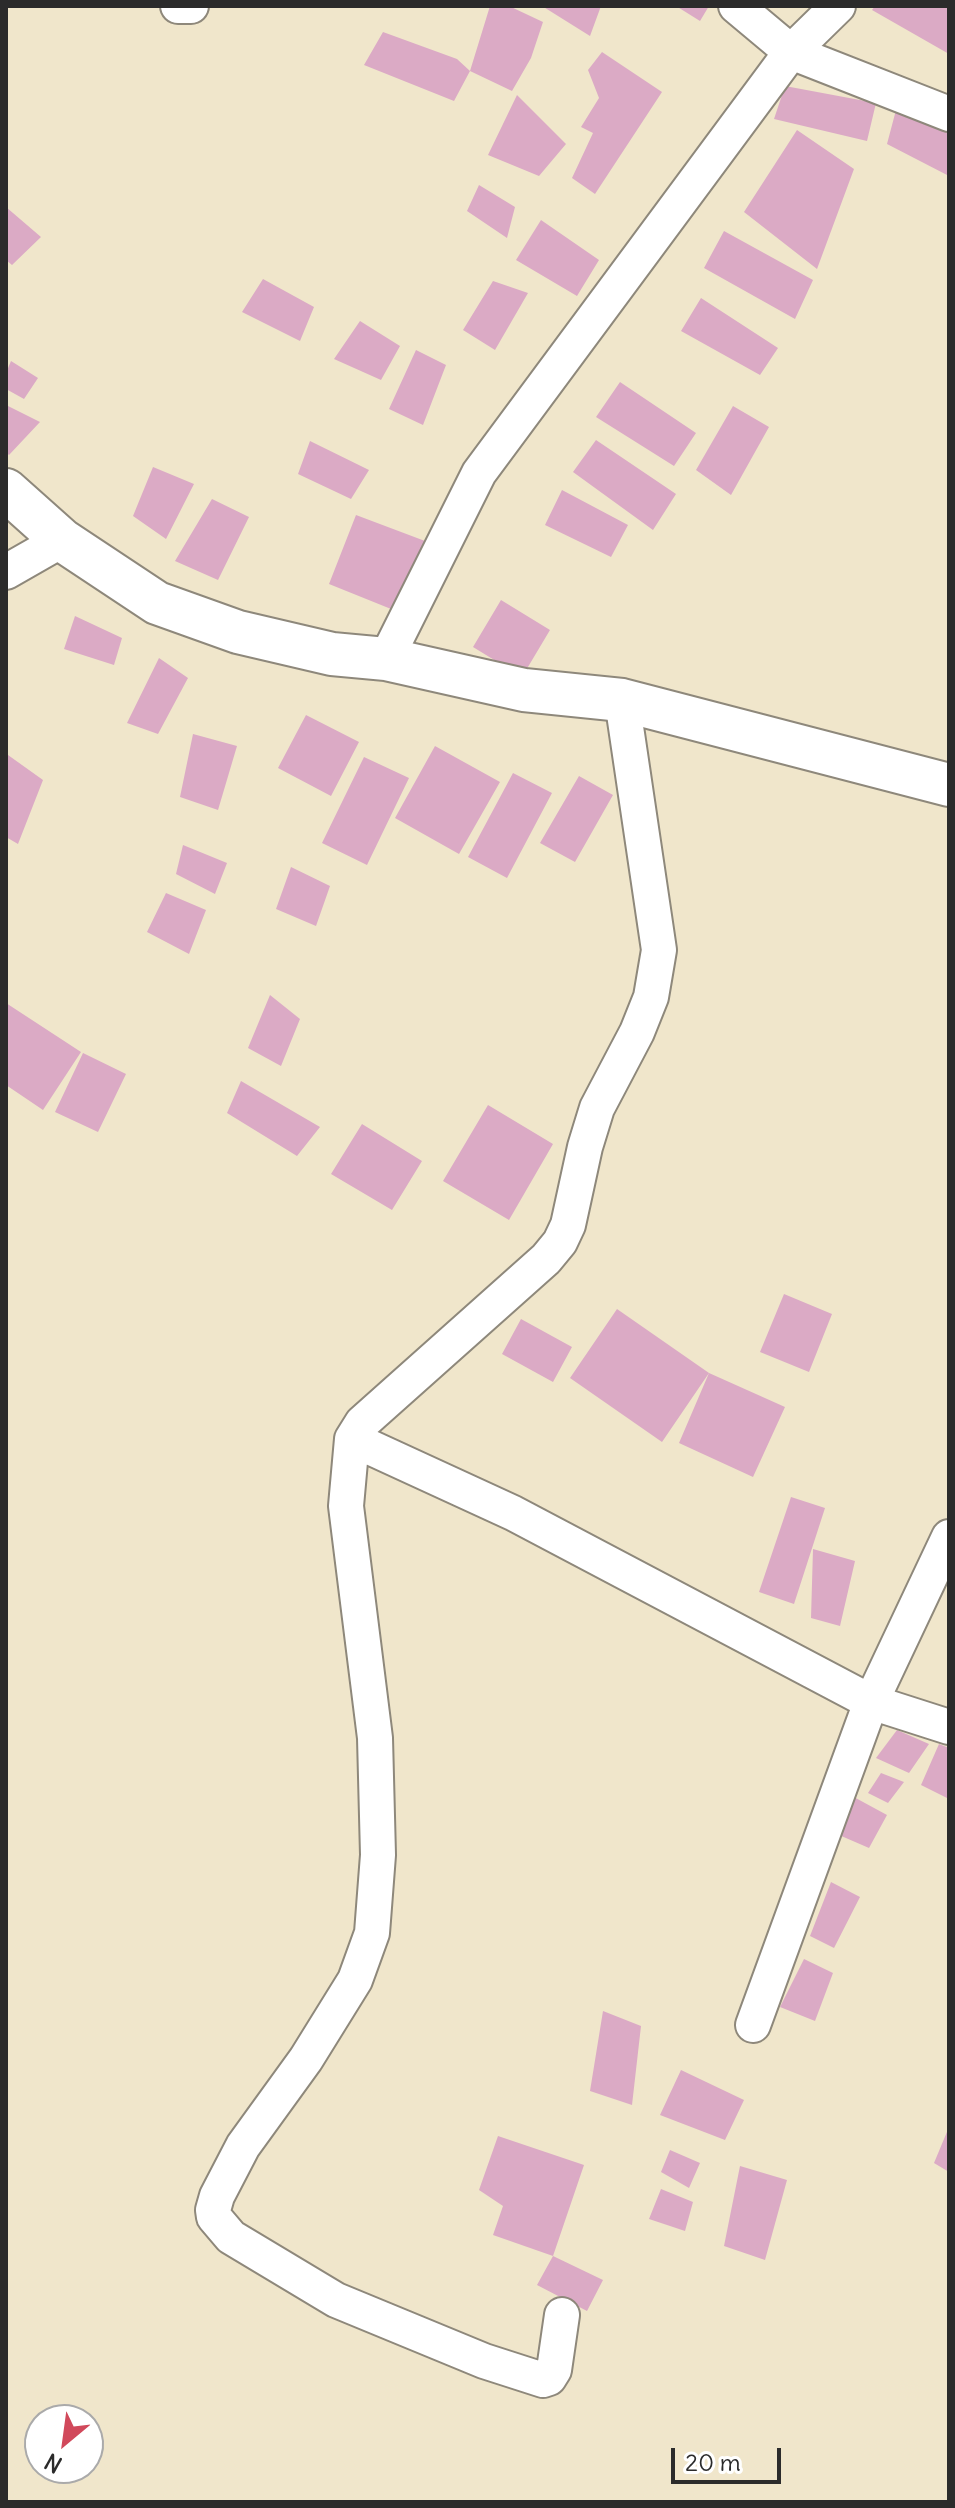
<!DOCTYPE html>
<style>
body{margin:0}
#map{position:relative;width:955px;height:2508px;overflow:hidden;background:#f0e6cb;font-family:Delius,sans-serif}
canvas{display:block}
.frame{position:absolute;inset:0;border:8px solid #2b2b2b;pointer-events:none}
.north{position:absolute;left:24px;top:2404px;width:80px;height:80px;box-sizing:border-box;background:#fff;border:2px solid #aaa;border-radius:50%;rotate:209deg;font-size:22px;font-weight:700;line-height:32px;text-align:center;color:#2b2b2b}
.north::after{content:'';display:block;margin:auto;width:28px;height:36px;background:#d1495b;clip-path:polygon(50% 0,100% 100%,50% 72%,0 100%)}
.scale{position:absolute;left:671px;top:2448px;width:110px;height:36px;box-sizing:border-box;border:4px solid #2b2b2b;border-top:0;padding-left:10px;font-size:24px;line-height:28px;white-space:nowrap;color:#2b2b2b;-webkit-text-stroke:6px #fff;paint-order:stroke}
</style>
<div id="map">
<canvas width="955" height="2508"></canvas>
<div class="frame"></div>
<div class="north">N</div>
<div class="scale">20 m</div>
</div>
<script>
const c = document.querySelector('canvas').getContext('2d');
c.lineJoin = 'round';
function fillPath(path, color) {
  c.fillStyle = color;
  c.fill(path, 'evenodd');
}
function shape(rows) {
  const path = new Path2D();
  for (const r of rows) {
    path.moveTo(r[0], r[1]);
    for (let i = 2; i < r.length; i += 2) path.lineTo(r[i], r[i + 1]);
  }
  return path;
}
function strokePath(path, color, width, dash) {
  c.strokeStyle = color;
  c.lineWidth = width;
  c.lineCap = dash ? 'butt' : 'round';
  c.setLineDash(dash || []);
  c.stroke(path);
}
const building = shape([
 [490,6,509,6,543,22,531,58,512,91,470,71],
 [542,6,601,6,590,36],
 [676,6,709,6,700,21],
 [875,6,949,6,949,54,872,10],
 [383,32,457,59,470,71,454,101,364,65],
 [602,52,662,92,595,194,572,178,593,133,581,127,599,98,588,70],
 [785,86,876,103,867,141,774,119],
 [517,95,566,144,539,176,488,155],
 [896,110,949,128,949,176,887,144],
 [797,130,854,169,817,269,744,212],
 [479,185,515,207,507,238,467,211],
 [6,207,41,237,12,265,6,260],
 [541,220,599,260,577,296,516,260],
 [724,231,813,280,795,319,704,268],
 [263,279,314,307,300,341,242,312],
 [493,281,528,293,495,350,463,330],
 [701,298,778,348,760,375,681,331],
 [360,321,400,346,381,380,334,359],
 [416,350,446,365,423,425,389,409],
 [11,361,38,378,24,399,6,389,6,373],
 [620,382,696,433,674,466,596,417],
 [6,405,40,422,9,455,6,452],
 [733,406,769,427,731,495,696,470],
 [596,440,676,494,653,530,573,472],
 [310,441,369,470,351,499,298,474],
 [153,467,194,484,166,539,133,516],
 [562,490,628,525,611,557,545,525],
 [212,499,249,517,218,580,175,561],
 [356,515,425,541,396,611,329,584],
 [501,600,550,630,522,677,473,647],
 [75,616,122,638,114,665,64,649],
 [159,658,188,678,158,734,127,723],
 [306,715,359,742,331,796,278,768],
 [193,734,237,746,218,810,180,797],
 [435,746,500,782,459,854,395,818],
 [8,755,43,780,18,844,6,837],
 [364,757,409,778,367,865,322,843],
 [513,773,552,793,507,878,468,857],
 [579,776,613,795,575,862,540,843],
 [183,845,227,863,215,894,176,874],
 [291,867,330,886,316,926,276,909],
 [166,893,206,910,189,954,147,932],
 [270,995,300,1019,281,1066,248,1048],
 [6,1003,81,1052,43,1110,6,1085],
 [83,1053,126,1074,98,1132,55,1112],
 [241,1081,320,1127,297,1156,227,1113],
 [488,1105,553,1144,509,1220,443,1181],
 [362,1124,422,1161,392,1210,331,1174],
 [784,1294,832,1314,809,1372,760,1352],
 [617,1309,709,1373,785,1407,753,1477,679,1443,709,1373,662,1442,570,1378],
 [521,1319,572,1347,553,1382,502,1354],
 [791,1497,825,1508,794,1604,759,1592],
 [813,1549,855,1561,840,1626,811,1618],
 [897,1730,929,1744,909,1773,876,1758],
 [939,1744,949,1748,949,1799,921,1785],
 [881,1773,904,1782,888,1803,868,1793],
 [852,1796,887,1815,869,1848,839,1835],
 [831,1882,860,1897,834,1948,810,1936],
 [804,1959,833,1973,815,2021,780,2007],
 [603,2011,641,2026,632,2105,590,2091],
 [681,2070,744,2100,725,2140,660,2115],
 [949,2127,949,2172,934,2163],
 [498,2136,584,2165,553,2256,493,2235,503,2206,479,2190],
 [670,2150,700,2163,689,2188,661,2172],
 [740,2166,787,2180,765,2260,724,2246],
 [661,2189,693,2202,685,2231,649,2219],
 [553,2256,603,2280,587,2311,537,2285]
]);
const minor = shape([
 [178,6,191,6],
 [736,6,791,52,949,114],
 [6,572,62,540],
 [386,659,479,473,791,52,838,6],
 [622,700,659,950,651,997,637,1032,597,1108,585,1147,568,1225,560,1242,546,1259,362,1423,352,1439,513,1513,871,1702,949,1727],
 [352,1439,346,1506,375,1738,378,1855,372,1933,355,1980,306,2059,243,2146,217,2196,213,2210,214,2217,231,2237,336,2300,484,2361,543,2380,549,2378,554,2370,562,2315],
 [753,2025,871,1702,949,1537]
]);
const tertiary = shape([
 [6,490,62,540,157,603,238,632,332,654,386,659,524,690,622,700,949,785]
]);
fillPath(building, '#dbaac5');
strokePath(minor, '#8e887b', 38);
strokePath(tertiary, '#8e887b', 46);
strokePath(minor, '#fff', 34);
strokePath(tertiary, '#fff', 42);
</script>
